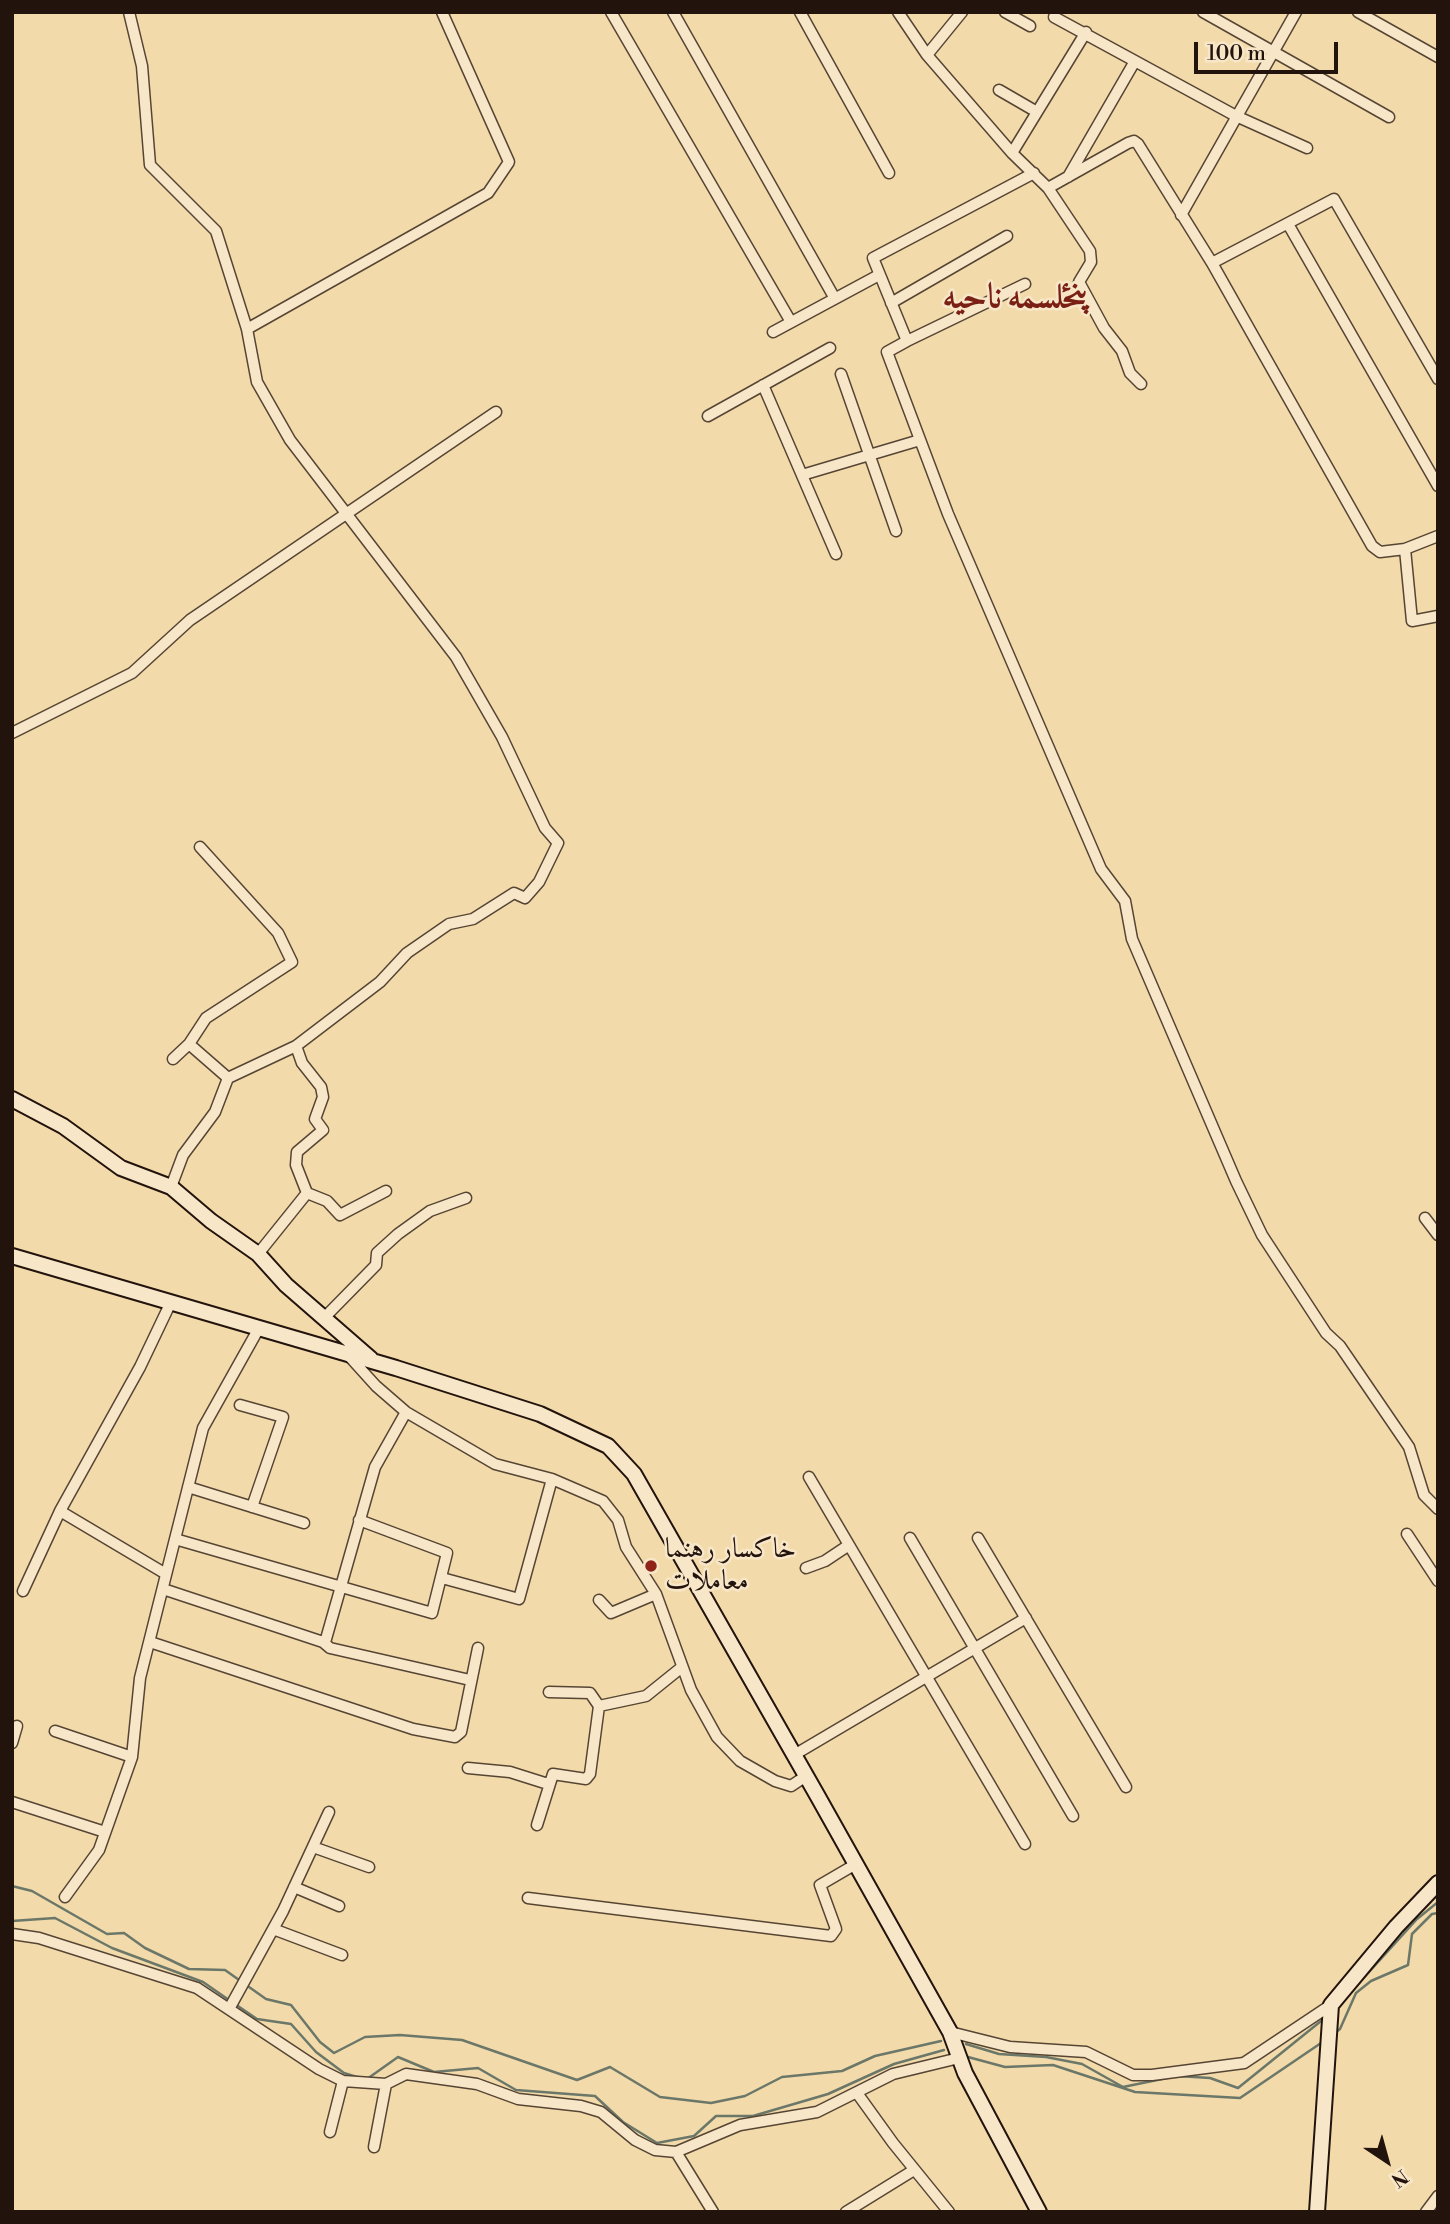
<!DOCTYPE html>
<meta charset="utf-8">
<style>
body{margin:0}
#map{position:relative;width:1450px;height:2224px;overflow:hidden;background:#f3daaa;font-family:"Libre Bodoni",serif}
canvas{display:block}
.frame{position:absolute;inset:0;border:14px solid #22130d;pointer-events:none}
.north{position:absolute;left:1352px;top:2126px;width:70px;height:70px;-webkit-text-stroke:5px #f7e7c8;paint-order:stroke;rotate:144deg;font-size:19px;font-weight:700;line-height:28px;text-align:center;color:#22130d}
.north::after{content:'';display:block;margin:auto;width:24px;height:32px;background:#22130d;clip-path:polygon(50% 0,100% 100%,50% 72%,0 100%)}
.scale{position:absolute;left:1194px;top:42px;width:144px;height:32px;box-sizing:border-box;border:4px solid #22130d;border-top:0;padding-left:9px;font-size:21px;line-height:24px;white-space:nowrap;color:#22130d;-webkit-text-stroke:5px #f7e7c8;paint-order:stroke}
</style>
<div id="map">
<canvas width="1450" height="2224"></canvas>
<div class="frame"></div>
<div class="north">N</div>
<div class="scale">100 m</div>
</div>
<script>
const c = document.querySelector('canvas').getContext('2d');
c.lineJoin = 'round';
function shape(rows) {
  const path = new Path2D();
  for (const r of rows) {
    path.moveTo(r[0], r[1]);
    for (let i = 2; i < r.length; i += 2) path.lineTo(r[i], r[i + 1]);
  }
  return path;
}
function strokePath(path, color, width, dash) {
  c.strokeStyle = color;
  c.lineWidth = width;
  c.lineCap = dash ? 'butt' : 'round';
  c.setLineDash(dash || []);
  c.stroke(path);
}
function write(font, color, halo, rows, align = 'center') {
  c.font = font + ' "Libre Bodoni",Amiri,serif';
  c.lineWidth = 5;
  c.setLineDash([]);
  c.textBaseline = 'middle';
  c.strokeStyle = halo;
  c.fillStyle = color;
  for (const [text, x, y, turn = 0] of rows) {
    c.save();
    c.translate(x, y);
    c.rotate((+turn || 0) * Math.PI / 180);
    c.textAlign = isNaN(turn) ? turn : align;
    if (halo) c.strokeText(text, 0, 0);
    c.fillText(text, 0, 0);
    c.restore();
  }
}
const stream = shape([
 [12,1886,32,1891,107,1934,124,1933,145,1948,189,1969,225,1970,266,1999,291,2005,320,2042,334,2053,365,2037,400,2035,462,2040,577,2080,610,2067,660,2097,711,2103,745,2096,782,2077,842,2071,875,2056,941,2041],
 [12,1921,55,1918,112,1948,203,1982,229,2000],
 [1350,1993,1417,1919,1438,1902],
 [235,2004,257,2019,291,2024,316,2052,344,2073,360,2078],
 [1335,2033,1340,2029,1356,1993,1371,1981,1408,1965,1412,1934,1432,1914,1438,1913],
 [966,2044,999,2054,1046,2057,1082,2064,1123,2087,1167,2078],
 [968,2057,1005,2067,1053,2065,1135,2092,1240,2098,1324,2041],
 [1177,2076,1210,2078,1238,2088,1326,2017],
 [367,2079,398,2057,434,2072,478,2068,516,2090,595,2096,623,2122,657,2143,694,2136,716,2116,753,2116,828,2094,894,2064,944,2050]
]);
const street = shape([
 [129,12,142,66,150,165,216,231,247,329,257,382,290,440,456,657,502,737,545,828,558,843,539,882,525,898,514,893,473,919,449,924,407,953,380,982,296,1046,228,1078,215,1112,183,1155,171,1187],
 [611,12,791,322],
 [673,12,834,297],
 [800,12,889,173],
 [898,12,927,55,1012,153,1048,188,1090,251,1091,262,1079,282,1104,328,1122,351,1130,373,1141,384],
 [1005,12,1030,26],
 [1203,12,1389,117],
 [1358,12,1438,57],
 [1054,17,1236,116,1307,148],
 [927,55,962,12],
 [999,90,1037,112],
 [1012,153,1086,32],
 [1034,173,873,258,907,341,887,352,948,514,1101,869,1125,901,1132,939,1236,1181,1262,1235,1326,1333,1340,1346,1409,1447,1424,1495,1438,1509],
 [1068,177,1135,61],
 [1048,188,1128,143,1134,141,1138,144,1212,263,1372,546,1380,552,1405,549,1438,536],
 [1181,215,1296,12],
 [1288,224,1438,486],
 [1212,263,1334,199,1438,379],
 [891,303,1007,236],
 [247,329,488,193,509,162,442,12],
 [773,332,879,275],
 [907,341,1025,284],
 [841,374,896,531],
 [763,385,836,554],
 [708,416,830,348],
 [802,475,920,440],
 [1405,549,1412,621,1438,616],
 [12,733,132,673,190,620,496,412],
 [189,1044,228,1078],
 [173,1059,189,1044,206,1018,292,962,278,933,200,847],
 [307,1193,327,1201,340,1215,386,1191],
 [1425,1218,1438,1235],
 [258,1254,307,1193,296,1165,297,1152,323,1130,315,1119,323,1097,321,1087,302,1063,296,1046],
 [324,1318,376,1265,377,1253,398,1234,430,1211,466,1198],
 [348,1355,376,1386,406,1412,495,1464,552,1479,603,1501,618,1520,626,1547,656,1594,691,1690,717,1737,740,1761,775,1781,791,1786,806,1776],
 [240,1405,283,1417,252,1507],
 [809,1477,1025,1844],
 [188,1487,304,1523],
 [60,1511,166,1574],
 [1407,1534,1438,1581],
 [910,1538,1073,1816],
 [978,1538,1126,1787],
 [175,1539,432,1613,447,1553,359,1520],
 [806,1568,825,1561,849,1545],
 [442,1578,519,1599,552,1479],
 [163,1589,323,1642,330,1648,470,1680],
 [23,1591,60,1511,140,1367,171,1302],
 [599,1600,611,1613,656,1594],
 [150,1642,413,1729,455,1737,461,1732,478,1648],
 [323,1642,326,1639,375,1467,406,1412],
 [599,1706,646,1696,682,1667],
 [55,1731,132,1757],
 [12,1743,17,1726],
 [794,1755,1026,1618],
 [468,1768,510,1772,548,1784],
 [12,1802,105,1832],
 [537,1825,553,1774,586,1779,590,1774,599,1706,590,1693,549,1692],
 [313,1847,369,1867],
 [294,1887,339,1906],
 [65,1897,99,1850,132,1757,140,1678,203,1428,259,1328],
 [528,1898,831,1936,836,1929,820,1885,856,1864],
 [273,1929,342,1955],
 [12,1934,39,1938,197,1988,319,2069,343,2081,386,2084,406,2074,477,2084,518,2099,581,2106,601,2112,635,2140,655,2150,676,2152,740,2125,817,2112,893,2074,959,2058],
 [229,2009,283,1911,329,1812],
 [950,2032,1010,2047,1086,2052,1133,2075,1152,2075,1244,2063,1331,2005],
 [857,2093,893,2143,949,2212],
 [330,2132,343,2081],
 [374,2147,386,2084],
 [676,2152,713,2212],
 [846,2212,914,2170],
 [1426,2212,1438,2196]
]);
const secondary = shape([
 [12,1099,63,1126,121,1168,171,1187,211,1221,258,1254,286,1285,371,1359],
 [12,1256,396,1368,540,1414,608,1446,634,1474,817,1795,950,2032,965,2073,1039,2212],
 [1317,2212,1331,2005,1396,1927,1438,1883]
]);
const markers = [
 [651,1566,7,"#8f2418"]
];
const poiNames = [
 ["خاکسار رهنما",665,1550],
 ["معاملات",665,1582]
];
const districtNames = [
 ["پنځلسمه ناحیه",1015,299]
];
strokePath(stream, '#6b7869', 2.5);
strokePath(street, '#564534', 13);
strokePath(secondary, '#22130d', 18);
strokePath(street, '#f7e7c8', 10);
strokePath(secondary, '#f7e7c8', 14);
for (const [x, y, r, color] of markers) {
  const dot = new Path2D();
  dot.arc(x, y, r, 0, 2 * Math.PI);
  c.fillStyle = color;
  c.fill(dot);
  strokePath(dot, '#f7e7c8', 2.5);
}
write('28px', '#22130d', '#f7e7c8', poiNames, 'left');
write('bold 35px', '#7a1f14', '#f7e7c8', districtNames);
</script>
